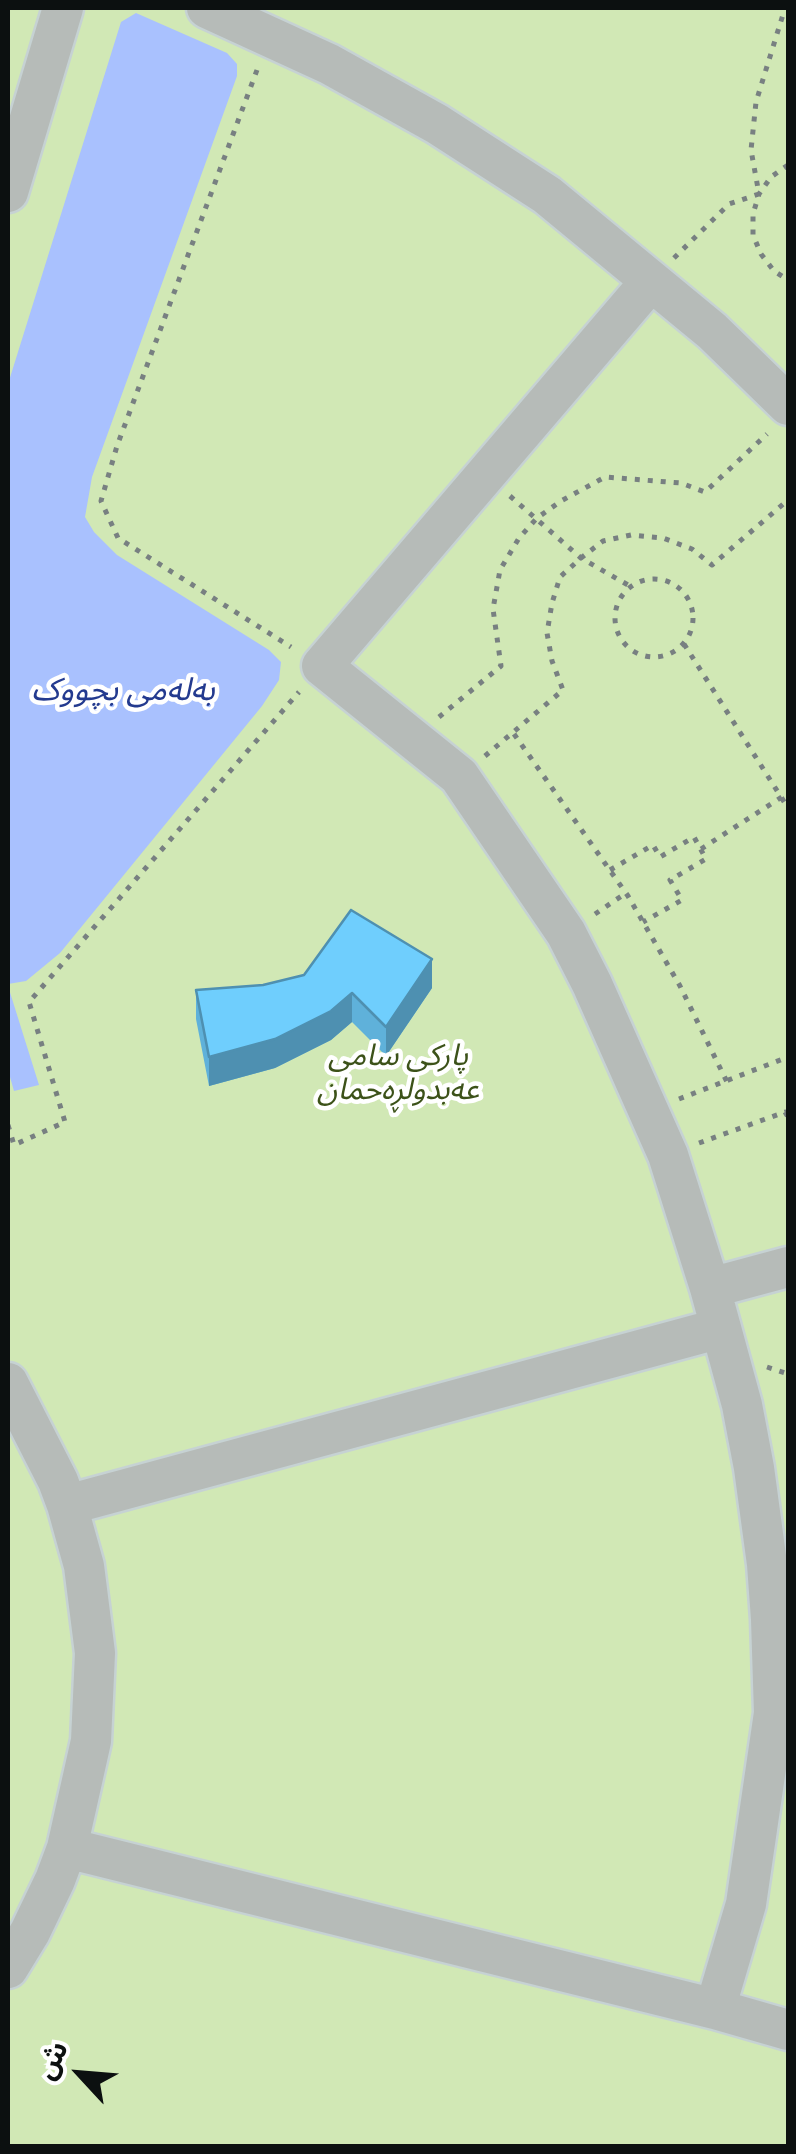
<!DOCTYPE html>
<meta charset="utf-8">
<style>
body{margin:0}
#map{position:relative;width:796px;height:2154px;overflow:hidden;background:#eaf7f8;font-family:Georgia,"Noto Sans Arabic",serif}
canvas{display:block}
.frame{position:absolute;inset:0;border:10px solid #0c1010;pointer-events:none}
.north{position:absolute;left:30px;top:2024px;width:100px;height:100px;-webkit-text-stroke:8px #fff;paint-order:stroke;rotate:296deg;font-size:28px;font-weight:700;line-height:40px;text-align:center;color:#0c1010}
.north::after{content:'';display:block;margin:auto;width:35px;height:45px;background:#0c1010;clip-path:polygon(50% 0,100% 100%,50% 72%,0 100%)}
</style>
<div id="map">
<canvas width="796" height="2154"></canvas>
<div class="frame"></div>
<div class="north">ش</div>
</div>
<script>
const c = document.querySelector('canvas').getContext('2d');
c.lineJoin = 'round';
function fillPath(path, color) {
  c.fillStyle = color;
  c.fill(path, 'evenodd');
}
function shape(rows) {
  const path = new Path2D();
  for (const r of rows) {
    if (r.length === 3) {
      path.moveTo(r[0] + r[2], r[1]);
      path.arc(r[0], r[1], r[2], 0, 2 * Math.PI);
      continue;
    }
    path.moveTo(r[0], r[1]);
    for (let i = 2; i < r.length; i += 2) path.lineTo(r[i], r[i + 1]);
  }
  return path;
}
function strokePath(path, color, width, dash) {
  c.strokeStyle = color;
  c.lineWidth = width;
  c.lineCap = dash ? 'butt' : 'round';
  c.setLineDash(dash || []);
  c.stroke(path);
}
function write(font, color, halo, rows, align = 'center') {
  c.font = font + ' Georgia,"Noto Sans Arabic",serif';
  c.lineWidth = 9;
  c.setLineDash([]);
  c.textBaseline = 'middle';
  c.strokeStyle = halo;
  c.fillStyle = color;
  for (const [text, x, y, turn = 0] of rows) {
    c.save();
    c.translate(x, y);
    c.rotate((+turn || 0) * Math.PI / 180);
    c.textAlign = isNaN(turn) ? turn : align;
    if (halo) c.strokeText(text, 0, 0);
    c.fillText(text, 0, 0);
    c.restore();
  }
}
const green = shape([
 [8,8,788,8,788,2146,8,2146]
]);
const water = shape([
 [136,13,227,53,237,64,237,76,92,477,85,517,94,532,117,555,269,650,281,662,279,680,262,706,60,953,26,981,8,984,8,384,121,22],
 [8,986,39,1085,14,1091,8,1070]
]);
const path = shape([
 [257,70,117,446,101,501,118,538,291,647],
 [788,165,771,177,759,194,753,214,753,235,761,254,774,271,788,280],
 [674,258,729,204,759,194,751,150,756,102,785,8],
 [510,496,581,558,628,585],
 [654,618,39],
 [684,644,788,808],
 [439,717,501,666,493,609,500,570,519,538,537,518,561,501,605,477,681,483,705,492,767,434],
 [514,734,628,896,680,986,727,1082],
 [485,756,563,690,552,661,547,633,552,603,560,577,581,558,603,541,631,535,663,538,692,549,712,565,788,500],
 [701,849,788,793],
 [610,870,653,845,660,857,694,837,706,859,670,880,682,900,643,922],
 [595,914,626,893],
 [679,1099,788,1057],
 [8,1125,14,1145,65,1122,29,1002,299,692],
 [699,1143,785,1112,788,1117],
 [767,1367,788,1374]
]);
const minor = shape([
 [207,8,329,64,437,124,547,195,712,331,788,405],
 [8,192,63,8],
 [651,281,322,666,459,776,566,933,592,984,668,1155,710,1288,742,1405,754,1468,767,1564,771,1619,774,1713,746,1904,715,2009],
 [710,1288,788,1267],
 [8,1383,58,1481,67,1505,84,1566,95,1653,91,1741,67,1848,55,1880,30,1932,8,1968],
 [67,1505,721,1328],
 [67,1848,715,2009,788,2030]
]);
const wall = shape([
 [263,985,432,988,386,1056,352,1022,331,1040,275,1068,209,1086,196,1019,196,990]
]);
const shadedWall = shape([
 [432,959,432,988,386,1056,386,1027],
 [352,993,352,1022,331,1040,275,1068,209,1086,209,1057]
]);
const building = shape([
 [351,910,432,959,386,1027,352,993,331,1011,275,1039,209,1057,196,990,263,985,304,975,351,910]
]);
const parkNames = [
 ["پارکی سامی",398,1060],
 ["عەبدولڕەحمان",398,1094]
];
const waterNames = [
 ["بەلەمی بچووک",123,695]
];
fillPath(green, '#d1e8b5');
fillPath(water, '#a9c1fe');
strokePath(minor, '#c6d2d3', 45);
strokePath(path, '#788081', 5, [5, 8]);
strokePath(minor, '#b6bbb8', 40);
fillPath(wall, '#5fb1da');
fillPath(shadedWall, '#4e90b1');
fillPath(building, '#6fcefd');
strokePath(building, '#4e90b1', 2.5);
write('italic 30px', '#3c5219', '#fff', parkNames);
write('italic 32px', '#233a8f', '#fff', waterNames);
</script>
